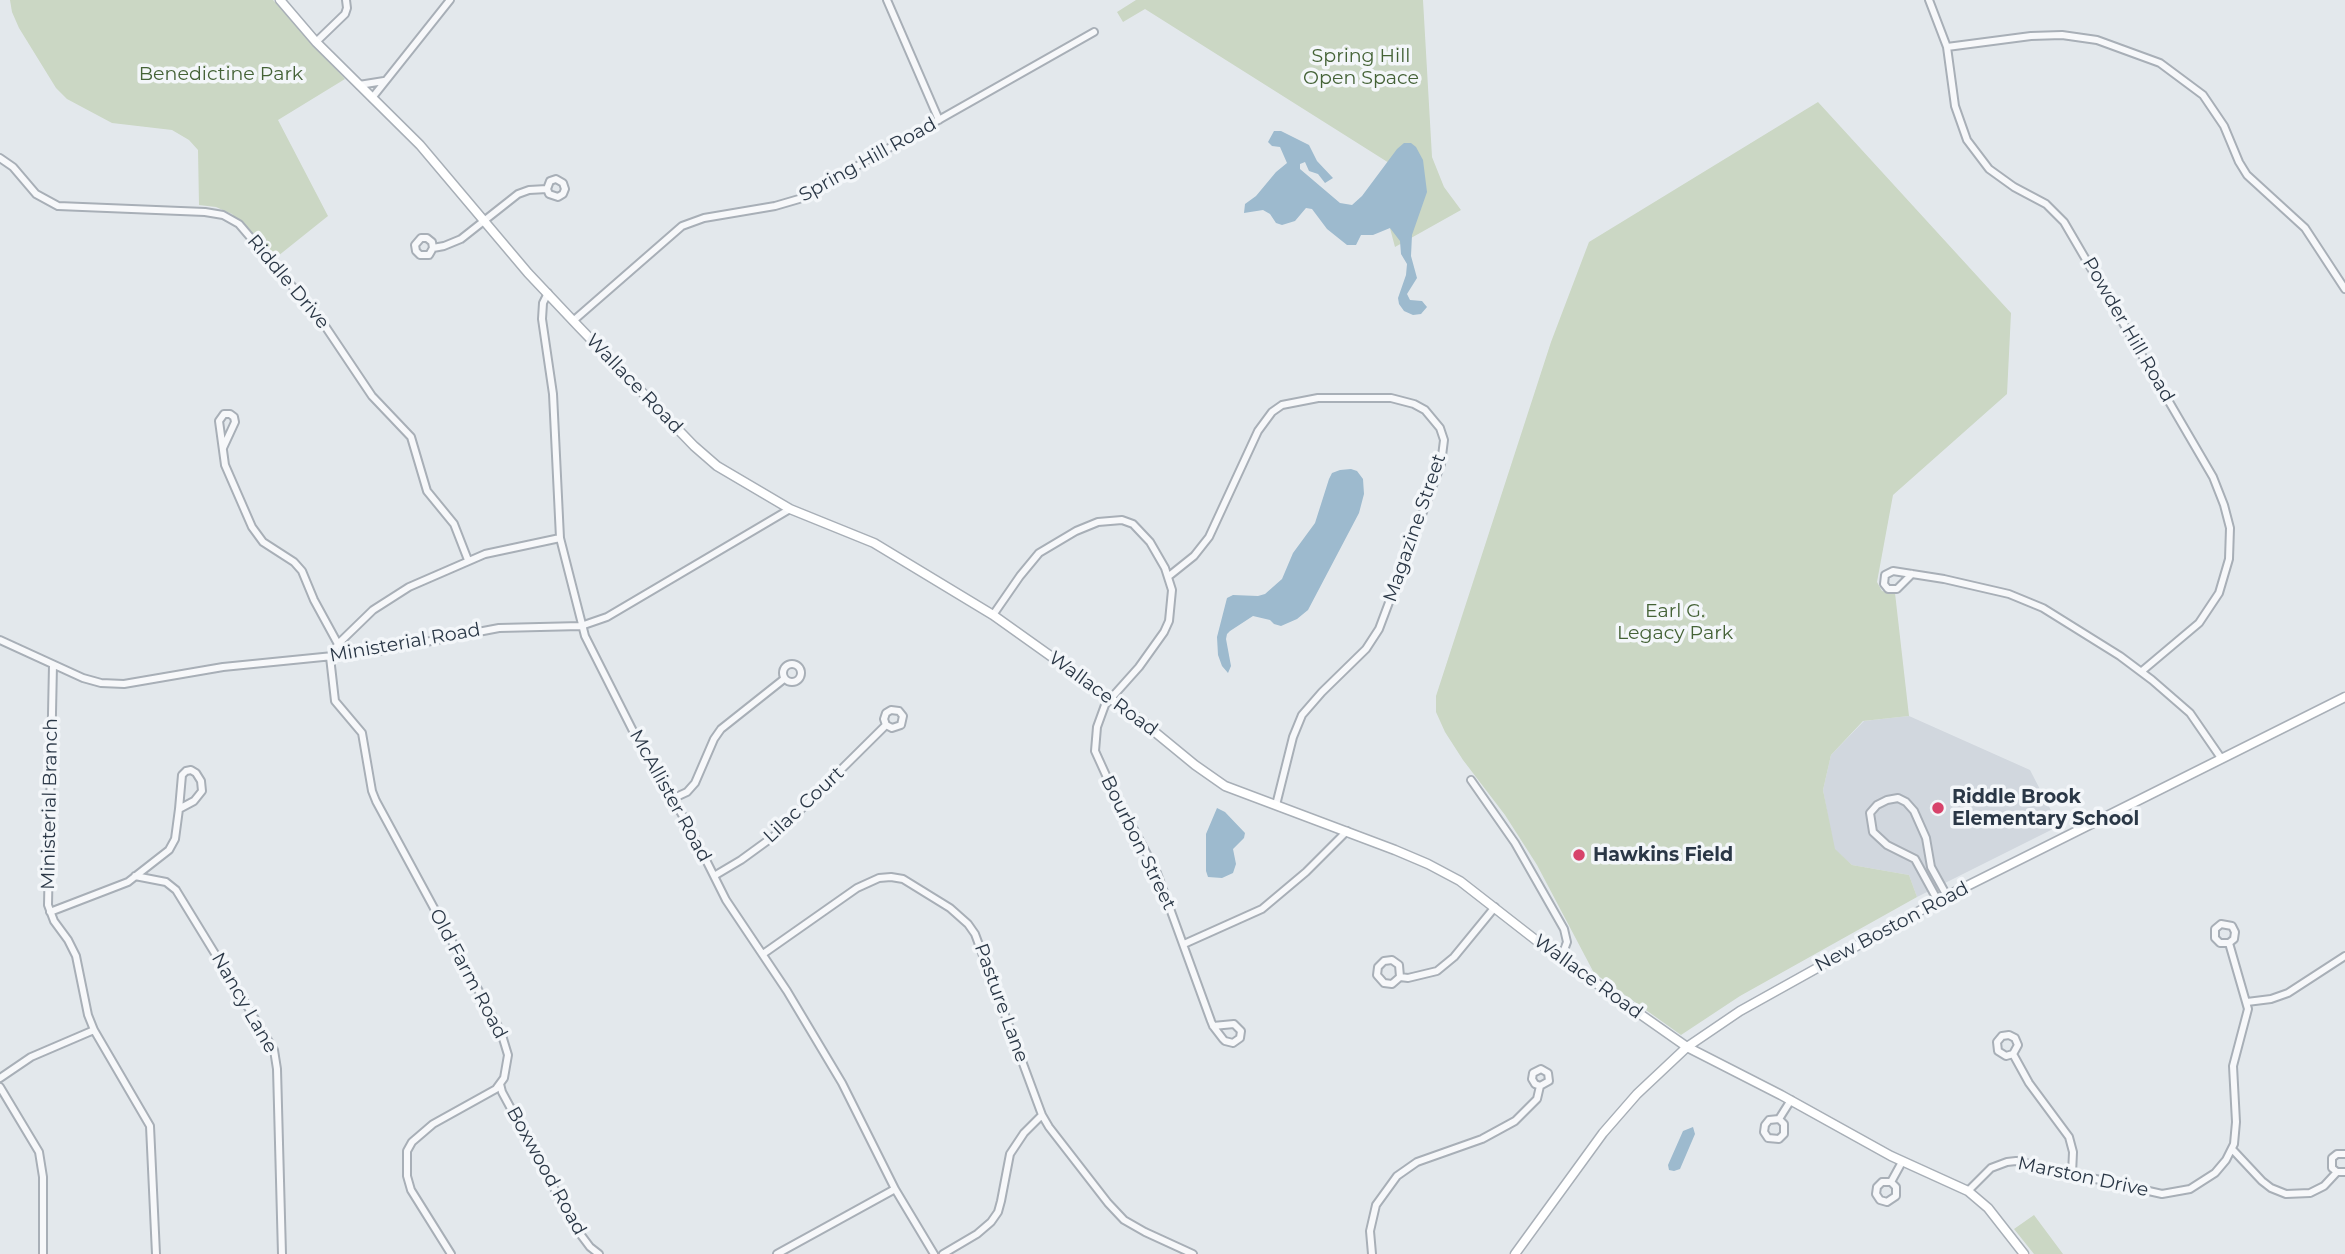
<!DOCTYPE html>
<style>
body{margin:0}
canvas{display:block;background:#e3e8ec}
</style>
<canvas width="2345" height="1254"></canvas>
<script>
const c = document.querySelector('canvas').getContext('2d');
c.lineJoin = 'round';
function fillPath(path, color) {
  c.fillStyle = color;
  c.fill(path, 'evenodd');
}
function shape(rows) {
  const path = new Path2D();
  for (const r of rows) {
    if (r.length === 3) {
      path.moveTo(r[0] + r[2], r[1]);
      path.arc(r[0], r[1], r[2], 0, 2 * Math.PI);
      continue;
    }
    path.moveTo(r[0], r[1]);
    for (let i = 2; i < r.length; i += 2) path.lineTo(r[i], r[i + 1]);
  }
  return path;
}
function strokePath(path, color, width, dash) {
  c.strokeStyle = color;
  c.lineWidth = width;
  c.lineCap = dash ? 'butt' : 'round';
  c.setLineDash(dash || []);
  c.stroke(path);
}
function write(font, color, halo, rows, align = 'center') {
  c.font = font + ' Montserrat,sans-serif';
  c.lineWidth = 7;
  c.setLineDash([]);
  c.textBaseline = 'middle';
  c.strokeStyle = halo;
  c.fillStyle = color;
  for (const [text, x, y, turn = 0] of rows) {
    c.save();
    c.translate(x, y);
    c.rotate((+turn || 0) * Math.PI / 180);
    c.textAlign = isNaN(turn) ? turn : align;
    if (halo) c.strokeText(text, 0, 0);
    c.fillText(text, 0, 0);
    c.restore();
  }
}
const built = shape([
 [1909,716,2030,770,2059,826,1917,897,1909,875,1852,865,1834,849,1823,790,1831,755,1864,721]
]);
const green = shape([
 [10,0,273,0,345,79,278,120,328,216,273,260,232,214,216,207,199,205,198,150,189,140,172,130,112,123,67,99,56,88,19,28,12,12],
 [1136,0,1423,0,1432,157,1444,187,1461,210,1395,247,1383,202,1397,168,1145,9,1123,22,1117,12],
 [1818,102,2011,313,2007,394,1893,495,1877,582,1882,591,1895,593,1909,716,1863,721,1831,755,1823,790,1835,849,1852,865,1909,875,1917,897,1740,996,1681,1035,1594,973,1537,865,1505,815,1463,760,1445,732,1436,712,1436,696,1551,342,1589,242],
 [2034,1215,2063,1254,2034,1254,2014,1229]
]);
const water = shape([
 [1274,131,1281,131,1309,145,1317,161,1333,178,1325,183,1318,174,1309,171,1305,162,1300,164,1300,169,1340,203,1352,205,1362,196,1397,149,1404,143,1411,143,1416,147,1423,160,1427,192,1412,235,1411,256,1417,278,1407,294,1410,300,1422,301,1427,307,1421,314,1413,315,1404,311,1399,304,1398,298,1406,275,1407,264,1401,254,1400,241,1390,228,1373,235,1361,235,1356,245,1347,245,1327,229,1312,209,1306,208,1295,221,1282,225,1276,223,1270,214,1263,210,1244,213,1245,204,1256,196,1276,172,1287,163,1280,147,1272,146,1268,142],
 [1351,469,1357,471,1363,479,1364,494,1359,513,1308,610,1297,619,1281,626,1274,624,1270,620,1253,616,1230,631,1227,634,1226,639,1231,666,1228,673,1222,666,1218,655,1217,637,1227,598,1233,595,1258,596,1265,594,1282,579,1293,553,1315,523,1329,479,1332,473,1340,470],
 [1217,808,1225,812,1245,833,1244,838,1233,849,1236,864,1233,873,1222,878,1208,877,1206,871,1206,834],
 [1693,1127,1695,1134,1680,1169,1674,1171,1669,1170,1668,1165,1683,1131]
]);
const street = shape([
 [887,0,939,120],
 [1929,0,1947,47,1955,106,1967,140,1989,169,2014,187,2046,204,2064,222,2213,477,2224,505,2230,528,2229,559,2219,593,2199,623,2142,671],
 [316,42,345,14,347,8,346,0],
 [1947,47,2031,36,2062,35,2097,40,2160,63,2203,95,2224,126,2239,162,2247,175,2305,228,2345,289],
 [359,85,384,81],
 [372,98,450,0],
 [0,158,13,167,36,194,58,206,205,212,223,215,239,224,321,320,372,396,411,437,427,491,454,524,468,560],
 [433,248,432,242,427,238,421,238,415,245,416,251,420,255,429,255,433,248,444,246,461,239,518,194,529,190,547,189,549,194,558,197,563,194,565,189,563,183,556,179,550,181,547,189],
 [548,293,543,303,542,319,553,394,560,538,585,636,633,731,691,830,726,900,787,991,842,1083,895,1189,934,1254],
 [573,321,682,226,704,218,775,206,799,199,1094,32],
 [223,448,235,422,234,417,230,414,224,414,219,421,225,465,252,527,263,542,294,562,302,571,314,600,338,644],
 [1912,574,1897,589,1888,589,1884,584,1885,575,1893,571,1944,579,2009,594,2043,608,2120,656,2152,680,2190,713,2221,758],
 [1169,576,1194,556,1209,537,1258,431,1272,412,1282,405,1318,398,1391,398,1414,404,1425,410,1440,428,1444,440,1441,464,1379,629,1366,649,1322,692,1302,715,1293,737,1276,805],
 [993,615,1020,576,1039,553,1076,531,1098,522,1122,520,1133,524,1150,542,1165,568,1172,590,1169,621,1164,632,1139,667,1105,705,1097,727,1095,751,1110,784,1157,873,1211,1021,1213,1026,1223,1039,1225,1041,1233,1043,1240,1038,1241,1031,1234,1024,1213,1026],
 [0,640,83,678,101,683,124,684,223,667,373,652,499,628,581,626,607,617,790,509],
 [792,673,9],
 [53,665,48,905,54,921,68,940,76,956,88,1015,94,1030,150,1126,156,1254],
 [1471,780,1515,843,1564,929,1567,942,1561,958],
 [674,798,687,792,695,783,714,739,721,729,784,679],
 [135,876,166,882,176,890,274,1050,277,1069,282,1254],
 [714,876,741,860,774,836,886,725,892,728,901,725,903,716,899,711,891,710,886,713,884,719,886,725],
 [1938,901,1915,859,1887,845,1873,832,1870,813,1877,805,1887,800,1898,798,1906,802,1914,811,1926,838,1931,867,1947,896],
 [50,912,128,882,169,850,175,839,179,809,194,801,202,791,201,781,196,773,191,770,186,771,182,775,179,809],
 [1184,944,1262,909,1306,872,1347,831],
 [763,954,857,888,879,878,891,877,903,879,950,908,968,924,975,934,1042,1115,1049,1127,1108,1203,1124,1220,1145,1232,1193,1254],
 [1400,977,1392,984,1384,983,1377,975,1378,967,1384,961,1392,960,1399,965,1400,977,1408,978,1437,971,1454,957,1495,907],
 [2247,1002,2271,999,2288,993,2345,956],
 [2013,1054,2006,1056,1998,1051,1997,1042,2002,1036,2009,1035,2015,1038,2018,1045,2013,1054,2029,1083,2069,1137,2073,1152,2072,1174],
 [0,1078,31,1057,94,1030],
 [500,1084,502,1092,575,1227,590,1247,599,1254],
 [0,1087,39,1152,43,1177,43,1254],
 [1779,1119,1784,1124,1784,1134,1779,1139,1768,1138,1764,1132,1765,1125,1769,1120,1779,1119,1791,1100],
 [2232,1149,2262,1181,2271,1188,2286,1194,2310,1193,2324,1186,2337,1172,2345,1172],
 [2337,1172,2332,1168,2332,1158,2337,1154,2345,1154],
 [1891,1182,1882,1182,1877,1187,1876,1194,1880,1200,1887,1202,1896,1196,1896,1187,1891,1182,1902,1162],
 [1968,1191,1991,1168,2007,1162,2016,1161,2162,1194,2190,1189,2215,1173,2226,1160,2234,1144,2236,1122,2233,1066,2248,1009,2229,943,2234,939,2235,932,2232,926,2221,924,2215,929,2215,938,2220,943,2229,943],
 [451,1254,411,1190,407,1176,407,1151,412,1142,433,1124,496,1089,504,1078,508,1055,501,1032,376,801,372,791,362,733,335,701,330,657,338,644,373,610,409,587,485,554,560,538],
 [777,1254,895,1189],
 [943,1254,977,1234,991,1222,998,1212,1001,1201,1010,1154,1024,1133,1042,1115],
 [1372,1254,1370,1231,1376,1205,1397,1176,1417,1162,1482,1139,1515,1121,1537,1099,1540,1086,1549,1081,1548,1073,1541,1069,1533,1073,1532,1079,1535,1084,1540,1086]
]);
const secondary = shape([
 [280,0,316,42,420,145,528,273,579,327,694,446,717,466,790,509,874,543,993,615,1139,719,1195,765,1225,786,1395,850,1428,864,1460,881,1546,948,1687,1047,1781,1095,1891,1156,1968,1191,1988,1208,2024,1254],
 [1515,1254,1603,1133,1637,1094,1687,1047,1740,1011,1941,899,2345,697]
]);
const markers = [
 [1938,808,7,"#d7436b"],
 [1579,855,7,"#d7436b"]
];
const parkNames = [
 ["Spring Hill",1361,56],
 ["Open Space",1361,78],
 ["Benedictine Park",221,74],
 ["Earl G.",1675,611],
 ["Legacy Park",1675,633]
];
const streetNames = [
 ["Spring Hill Road",868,160,-29],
 ["Riddle Drive",288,282,50],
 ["Powder Hill Road",2128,330,60],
 ["Wallace Road",634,384,46],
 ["Magazine Street",1415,528,-71],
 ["Ministerial Road",405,643,-10],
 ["Wallace Road",1103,694,36],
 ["McAllister Road",670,796,61],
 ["Ministerial Branch",50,804,-89],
 ["Lilac Court",804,805,-43],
 ["Bourbon Street",1138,843,64],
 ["New Boston Road",1892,927,-28],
 ["Old Farm Road",468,974,62],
 ["Wallace Road",1588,977,36],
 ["Nancy Lane",244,1003,60],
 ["Pasture Lane",1001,1003,70],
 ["Boxwood Road",546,1171,61],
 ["Marston Drive",2083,1177,12]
];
const poiNames = [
 ["Riddle Brook",1952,797],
 ["Elementary School",1952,819],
 ["Hawkins Field",1593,855]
];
fillPath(built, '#d1d7de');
fillPath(green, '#cbd7c4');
fillPath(water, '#9dbace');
strokePath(street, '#a8afb7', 10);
strokePath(secondary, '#a8afb7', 11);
strokePath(street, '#f7f8fa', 6);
strokePath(secondary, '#fff', 8);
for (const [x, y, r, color] of markers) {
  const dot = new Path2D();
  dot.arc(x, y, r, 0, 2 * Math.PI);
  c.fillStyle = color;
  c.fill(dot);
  strokePath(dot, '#f3f6f9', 2.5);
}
write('19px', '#446236', '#f3f6f9', parkNames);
write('19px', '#2a3746', '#f3f6f9', streetNames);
write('bold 19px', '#2a3746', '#f3f6f9', poiNames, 'left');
</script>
